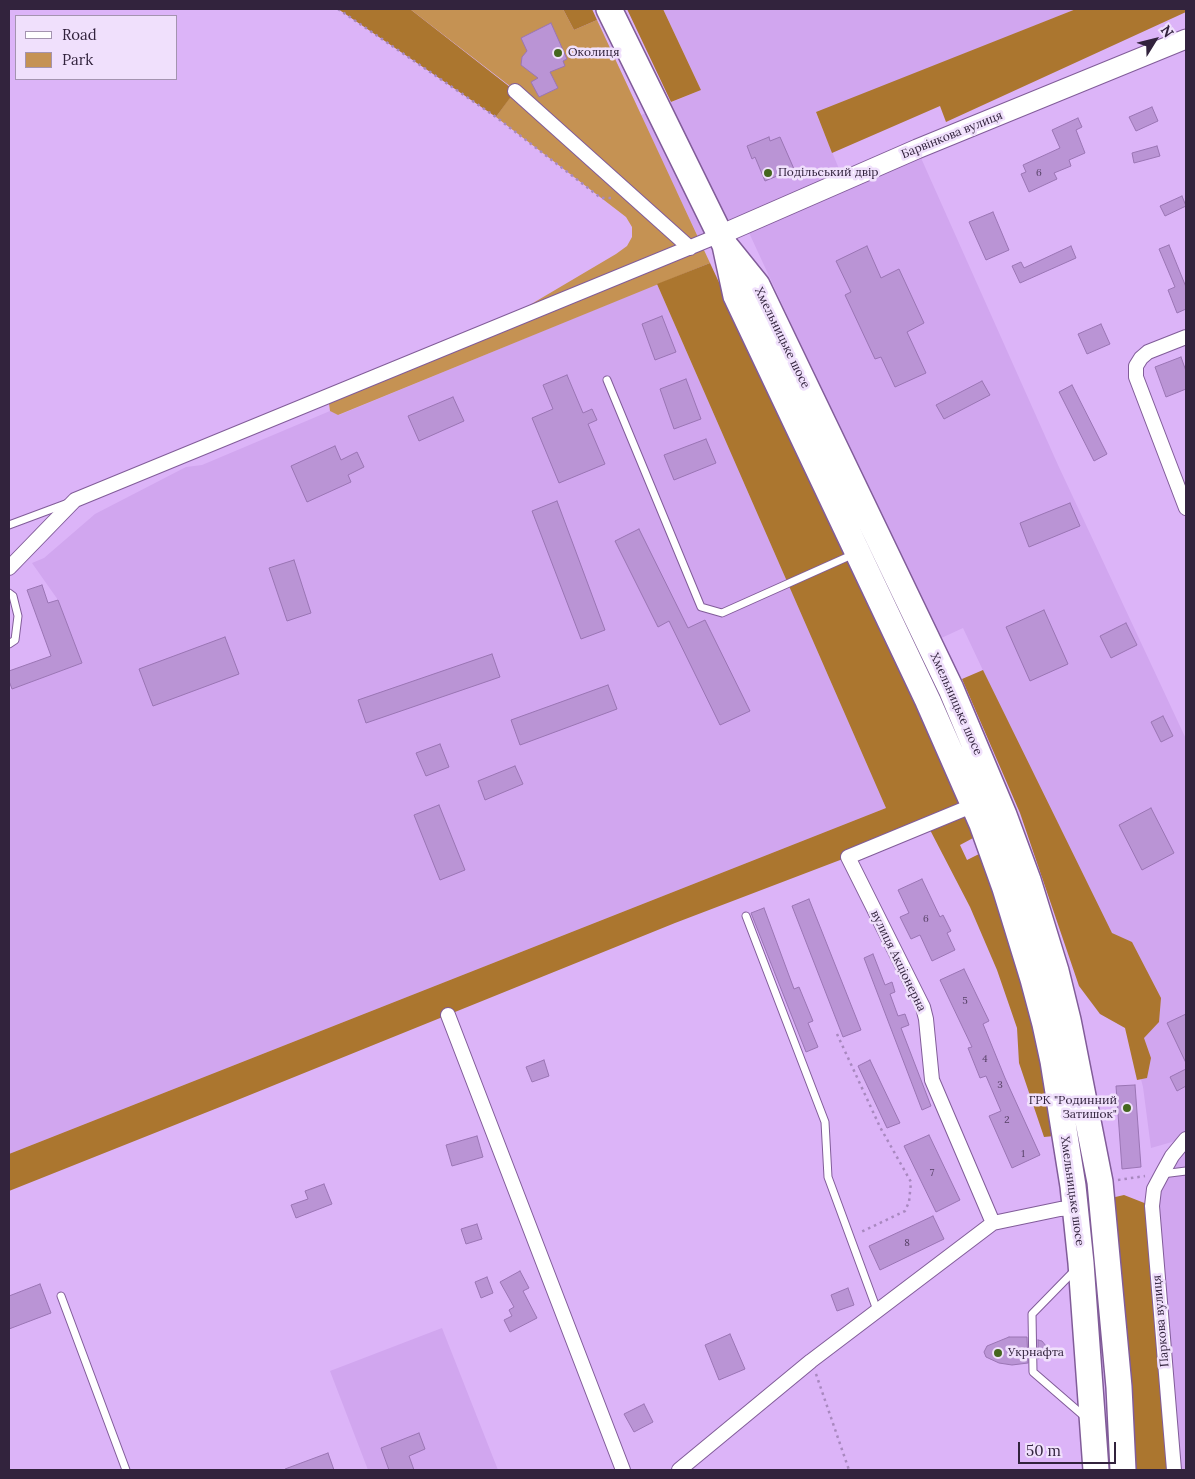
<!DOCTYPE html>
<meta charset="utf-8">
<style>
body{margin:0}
#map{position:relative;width:1195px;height:1479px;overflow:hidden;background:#dcb4f8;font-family:Lora,serif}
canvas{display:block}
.frame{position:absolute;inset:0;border:10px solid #32233d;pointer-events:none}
.legend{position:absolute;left:15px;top:15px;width:162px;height:65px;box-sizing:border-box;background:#f0e0fc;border:1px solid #a494b0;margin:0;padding:6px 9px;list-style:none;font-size:15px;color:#32233d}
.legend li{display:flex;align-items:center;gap:10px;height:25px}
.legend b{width:25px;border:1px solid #a494b0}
.north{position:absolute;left:1130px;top:15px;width:50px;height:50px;-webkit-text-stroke:4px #f0e0fc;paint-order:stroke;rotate:54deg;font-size:14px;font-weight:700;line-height:20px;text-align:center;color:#32233d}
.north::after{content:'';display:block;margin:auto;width:18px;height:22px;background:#32233d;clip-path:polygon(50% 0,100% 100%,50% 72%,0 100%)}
.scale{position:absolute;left:1018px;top:1442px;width:98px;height:22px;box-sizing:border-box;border:2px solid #32233d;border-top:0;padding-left:6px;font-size:15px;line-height:18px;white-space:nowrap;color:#32233d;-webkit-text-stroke:4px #f0e0fc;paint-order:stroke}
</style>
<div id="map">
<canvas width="1195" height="1479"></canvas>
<div class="frame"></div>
<ul class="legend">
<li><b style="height:6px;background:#fff"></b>Road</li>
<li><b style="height:14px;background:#c59253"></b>Park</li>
</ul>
<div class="north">N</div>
<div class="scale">50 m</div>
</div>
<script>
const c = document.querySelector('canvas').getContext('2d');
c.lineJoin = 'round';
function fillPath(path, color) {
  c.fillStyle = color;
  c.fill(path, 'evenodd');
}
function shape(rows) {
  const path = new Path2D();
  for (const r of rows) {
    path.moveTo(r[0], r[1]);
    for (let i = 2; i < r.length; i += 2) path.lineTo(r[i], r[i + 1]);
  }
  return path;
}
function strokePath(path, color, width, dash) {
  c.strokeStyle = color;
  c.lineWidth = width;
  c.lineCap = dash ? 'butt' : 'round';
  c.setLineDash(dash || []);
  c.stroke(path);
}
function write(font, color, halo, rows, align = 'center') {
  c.font = font + ' Lora,serif';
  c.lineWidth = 5;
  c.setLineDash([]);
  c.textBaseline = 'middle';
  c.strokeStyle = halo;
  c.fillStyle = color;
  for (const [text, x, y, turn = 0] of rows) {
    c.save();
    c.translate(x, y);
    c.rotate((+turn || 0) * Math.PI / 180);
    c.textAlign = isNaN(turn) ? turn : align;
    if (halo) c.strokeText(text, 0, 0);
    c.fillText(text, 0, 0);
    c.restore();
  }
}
const built = shape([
 [563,9,574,30,597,20,641,115,701,90,663,9,1076,9,816,113,844,181,917,149,1058,465,1186,739,1186,1138,1151,1148,1143,1087,1128,1029,1147,1018,963,628,937,640,745,224,701,243,677,192,515,91],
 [657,284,886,808,9,1154,9,690,82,663,58,600,32,563,44,558,95,514,186,467,202,465,330,411,339,415],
 [1186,1139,1186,1470,1174,1470,1152,1206],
 [442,1328,498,1470,368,1470,330,1371]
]);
const green = shape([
 [410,9,563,9,574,30,597,20,710,263,338,415,330,411,328,396,484,332,616,254,627,246,632,237,632,227,626,217,496,117,515,90]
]);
const forest = shape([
 [338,9,410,9,515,91,496,117],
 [563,9,592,9,597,20,574,30],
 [627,9,663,9,701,90,671,102],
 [1076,9,1186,9,1186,12,946,122,940,106,832,153,816,112],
 [710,263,964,809,848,857,675,923,230,1103,9,1191,9,1154,886,808,657,284],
 [983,670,1112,933,1132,942,1161,998,1159,1022,1144,1038,1151,1058,1147,1078,1137,1080,1125,1028,1100,1014,1079,986,1020,813,962,679],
 [966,813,975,837,960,845,967,860,981,853,994,887,1036,1030,1054,1136,1044,1137,1019,1063,1017,1028,997,970,970,907,929,828],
 [1124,1195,1152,1206,1174,1470,1132,1470,1111,1198]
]);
const building = shape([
 [551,23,567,59,563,61,565,66,550,72,558,88,539,97,531,82,538,78,521,65,522,57,527,51,521,38,551,23],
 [1152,107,1158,121,1136,131,1129,117,1152,107],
 [1078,118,1082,127,1076,130,1085,153,1069,160,1071,166,1054,173,1057,179,1029,192,1021,174,1026,172,1023,165,1060,148,1052,130,1078,118],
 [769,137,770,141,780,137,794,169,765,181,755,157,752,159,747,146,769,137],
 [1157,146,1160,156,1134,163,1132,153,1157,146],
 [1182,196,1186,206,1165,216,1160,206,1182,196],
 [993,212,1009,250,986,260,969,222,993,212],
 [1169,245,1186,287,1186,309,1177,313,1168,290,1175,287,1159,249,1169,245],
 [867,246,881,278,899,269,924,323,907,332,926,373,895,387,881,357,875,359,845,295,851,292,836,261,867,246],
 [1071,246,1076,258,1020,283,1012,266,1021,262,1024,268,1071,246],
 [662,316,676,352,655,360,642,324,662,316],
 [1101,324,1110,344,1087,354,1078,334,1101,324],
 [1181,357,1186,371,1186,389,1166,397,1155,367,1181,357],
 [567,375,583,413,592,409,597,420,588,424,605,464,559,483,532,418,553,409,543,385,567,375],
 [686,379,701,419,674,429,660,389,686,379],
 [982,381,990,395,944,419,936,405,982,381],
 [1072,385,1107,454,1094,461,1059,392,1072,385],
 [453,397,464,421,419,441,408,416,453,397],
 [706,439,716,463,674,480,664,455,706,439],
 [335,446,341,460,357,452,364,467,348,475,351,482,307,502,291,466,335,446],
 [557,501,605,630,581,639,532,511,557,501],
 [1070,503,1080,526,1029,547,1020,523,1070,503],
 [639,529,688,628,705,620,750,711,720,725,669,621,658,627,615,541,639,529],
 [294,560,311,613,287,621,269,568,294,560],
 [42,585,48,603,58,600,82,663,12,689,9,681,9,671,51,656,27,590,42,585],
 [1044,610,1068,664,1030,681,1006,627,1044,610],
 [1126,623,1137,645,1111,658,1100,636,1126,623],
 [225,637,239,674,153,706,139,669,225,637],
 [492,654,500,677,366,723,358,700,492,654],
 [608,685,617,709,520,745,511,720,608,685],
 [1163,716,1173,736,1161,742,1151,722,1163,716],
 [440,744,449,767,426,776,416,753,440,744],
 [515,766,523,784,485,800,478,781,515,766],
 [439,805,465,870,440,880,414,815,439,805],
 [1151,808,1174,853,1142,870,1119,825,1151,808],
 [922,879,940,917,943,915,951,931,947,933,955,950,932,961,920,935,911,939,900,917,909,913,898,890,922,879],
 [809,899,861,1030,843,1037,792,906,809,899],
 [764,908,794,989,799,987,813,1021,808,1023,818,1047,806,1052,751,913,764,908],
 [873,954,885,985,892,982,895,992,890,994,898,1016,905,1014,909,1025,901,1028,931,1106,922,1110,864,958,873,954],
 [964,969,989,1021,983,1024,1005,1078,1040,1155,1012,1168,989,1116,1001,1111,986,1076,980,1078,968,1048,972,1047,940,980,964,969],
 [1186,1014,1186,1063,1167,1023,1186,1014],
 [544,1060,549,1076,532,1082,526,1067,544,1060],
 [870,1060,900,1123,887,1128,858,1066,870,1060],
 [1186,1069,1186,1086,1177,1091,1170,1077,1186,1069],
 [1135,1085,1141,1167,1122,1169,1116,1086,1135,1085],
 [929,1135,960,1200,936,1212,904,1146,929,1135],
 [477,1136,483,1157,452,1166,446,1145,477,1136],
 [324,1184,332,1204,296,1218,291,1205,308,1199,305,1191,324,1184],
 [933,1216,944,1239,880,1270,869,1246,933,1216],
 [477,1224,482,1239,466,1244,461,1229,477,1224],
 [520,1271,529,1288,523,1291,537,1318,510,1332,504,1320,512,1316,509,1310,514,1307,500,1282,520,1271],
 [487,1277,493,1293,481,1298,475,1282,487,1277],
 [40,1284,51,1313,9,1329,9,1296,40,1284],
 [848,1288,854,1305,837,1311,831,1295,848,1288],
 [730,1334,745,1369,719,1380,705,1345,730,1334],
 [1009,1337,1027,1337,1028,1363,1012,1365,999,1363,986,1357,984,1352,987,1346,1009,1337],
 [1038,1340,1042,1341,1046,1346,1046,1354,1038,1359,1038,1340],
 [644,1404,653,1422,634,1432,624,1414,644,1404],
 [419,1433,425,1449,409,1456,414,1470,389,1470,381,1448,419,1433],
 [328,1453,334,1470,285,1470,285,1469,328,1453]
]);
const path = shape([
 [338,9,496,117,601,198,615,198],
 [837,1034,880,1127,911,1182,909,1202,905,1211,859,1233],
 [1118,1180,1145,1176],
 [816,1374,849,1470]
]);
const lane = shape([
 [607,380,701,607,722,613,854,554],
 [9,525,68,503],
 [9,593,13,596,18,616,15,640,9,644],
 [746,916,825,1122,828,1177,877,1310],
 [1162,1174,1186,1171],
 [1076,1269,1032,1314,1033,1372,1085,1417],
 [61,1296,126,1470]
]);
const street = shape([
 [515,91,690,248],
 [1186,337,1148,352,1141,358,1136,366,1136,377,1186,508],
 [9,568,75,500,720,235],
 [974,805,848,857,923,1007,926,1019,932,1080,993,1223],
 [448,1015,623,1470],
 [679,1470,811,1361,993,1223,1060,1209,1075,1208],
 [1174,1470,1152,1206,1154,1189,1162,1174,1172,1156,1186,1139]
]);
const secondary = shape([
 [720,235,917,149,1186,39]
]);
const highway = shape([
 [609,9,725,245,736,296,928,701,982,824,1005,888,1033,979,1045,1024,1053,1061,1073,1186,1081,1263,1096,1470],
 [728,249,757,285,951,689,1004,815,1028,880,1056,971,1068,1020,1100,1182,1119,1387,1123,1470]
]);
const markers = [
 [558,53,5,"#45671e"],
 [768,173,5,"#45671e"],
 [1127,1108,5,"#45671e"],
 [998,1353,5,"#45671e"]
];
const numberNames = [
 ["6",1039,173],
 ["6",926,919],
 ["5",965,1001],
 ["4",985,1059],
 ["3",1000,1085],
 ["2",1007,1120],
 ["1",1023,1154],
 ["7",932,1173],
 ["8",907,1243]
];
const poiNames = [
 ["Околиця",568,53],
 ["Подільський двір",778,173],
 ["ГРК \"Родинний",1117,1101,"right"],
 ["Затишок\"",1117,1115,"right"],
 ["Укрнафта",1008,1353]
];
const streetNames = [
 ["Барвінкова вулиця",952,135,-22],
 ["Хмельницьке шосе",782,338,64],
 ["Хмельницьке шосе",956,704,66],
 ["вулиця Акціонерна",898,961,64],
 ["Хмельницьке шосе",1072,1191,82],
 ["Паркова вулиця",1161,1321,-95]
];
fillPath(built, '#d1a6ef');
fillPath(green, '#c59253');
fillPath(forest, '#ab762f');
fillPath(building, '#ba94d5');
strokePath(building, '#9a75b4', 1);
strokePath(lane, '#815c99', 9);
strokePath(street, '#815c99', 16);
strokePath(secondary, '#815c99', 21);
strokePath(highway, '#815c99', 28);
strokePath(path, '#a888bf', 2.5, [2.5, 4]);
strokePath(lane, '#fff', 7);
strokePath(street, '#fff', 14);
strokePath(secondary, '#fff', 19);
strokePath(highway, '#fff', 25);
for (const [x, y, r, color] of markers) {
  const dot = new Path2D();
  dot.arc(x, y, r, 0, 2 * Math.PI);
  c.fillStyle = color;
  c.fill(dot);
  strokePath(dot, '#f0e0fc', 2);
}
write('10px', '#543f63', null, numberNames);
write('12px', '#32233d', '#f0e0fc', poiNames, 'left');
write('12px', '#32233d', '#f0e0fc', streetNames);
</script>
